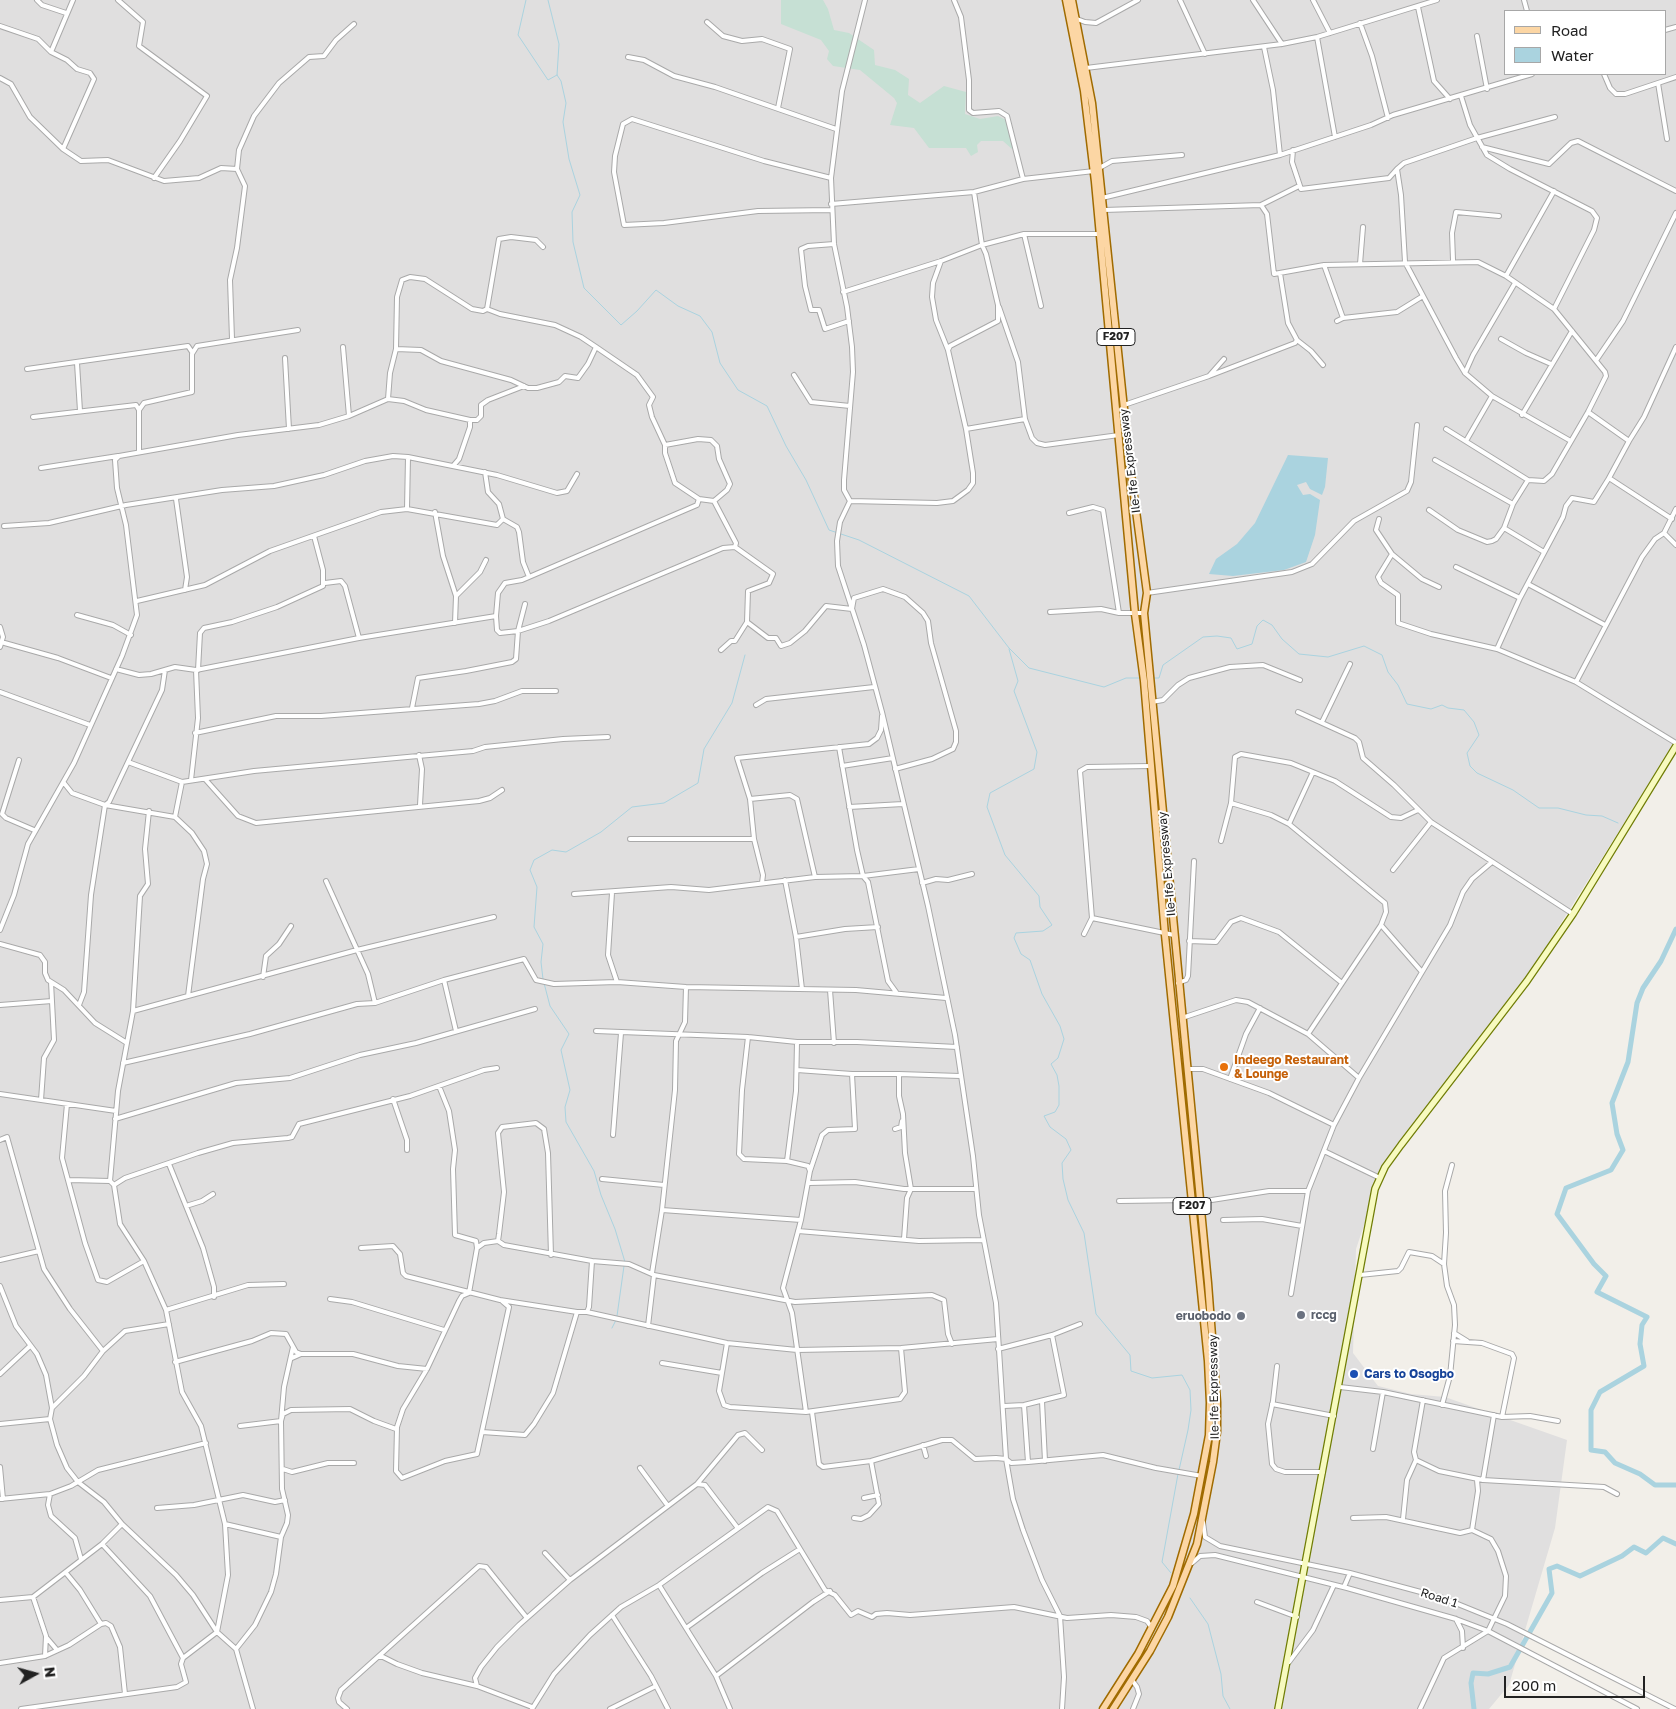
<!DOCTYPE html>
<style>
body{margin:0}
#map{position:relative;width:1676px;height:1709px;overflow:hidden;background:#f2efe9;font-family:"Golos Text",sans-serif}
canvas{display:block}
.legend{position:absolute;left:1504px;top:10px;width:162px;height:65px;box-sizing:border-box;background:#fff;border:1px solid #a7a7a7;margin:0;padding:6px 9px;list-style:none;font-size:15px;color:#222}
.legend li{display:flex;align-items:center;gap:10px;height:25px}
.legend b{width:25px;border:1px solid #a7a7a7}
.north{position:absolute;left:10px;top:1649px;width:50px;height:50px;-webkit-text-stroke:4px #fff;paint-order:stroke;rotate:83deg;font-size:14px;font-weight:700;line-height:20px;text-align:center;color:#222}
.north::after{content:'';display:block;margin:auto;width:18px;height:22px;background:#222;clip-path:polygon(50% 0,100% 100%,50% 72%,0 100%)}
.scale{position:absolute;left:1504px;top:1676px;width:141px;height:22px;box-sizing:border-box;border:2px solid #222;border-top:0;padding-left:6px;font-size:15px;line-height:18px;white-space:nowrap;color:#222;-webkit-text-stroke:4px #fff;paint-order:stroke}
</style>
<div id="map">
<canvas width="1676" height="1709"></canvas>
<ul class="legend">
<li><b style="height:6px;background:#fcd6a4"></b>Road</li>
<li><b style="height:14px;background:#aad3df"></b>Water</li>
</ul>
<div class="north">N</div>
<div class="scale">200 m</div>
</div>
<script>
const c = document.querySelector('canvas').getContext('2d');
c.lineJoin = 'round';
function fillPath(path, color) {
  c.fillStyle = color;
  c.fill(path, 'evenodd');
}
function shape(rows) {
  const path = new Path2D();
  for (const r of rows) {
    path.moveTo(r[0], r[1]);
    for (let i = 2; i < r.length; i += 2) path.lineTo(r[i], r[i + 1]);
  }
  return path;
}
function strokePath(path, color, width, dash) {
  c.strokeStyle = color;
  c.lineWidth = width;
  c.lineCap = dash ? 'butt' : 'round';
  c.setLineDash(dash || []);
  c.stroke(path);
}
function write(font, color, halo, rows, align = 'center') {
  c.font = font + ' "Golos Text",sans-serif';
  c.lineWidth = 4;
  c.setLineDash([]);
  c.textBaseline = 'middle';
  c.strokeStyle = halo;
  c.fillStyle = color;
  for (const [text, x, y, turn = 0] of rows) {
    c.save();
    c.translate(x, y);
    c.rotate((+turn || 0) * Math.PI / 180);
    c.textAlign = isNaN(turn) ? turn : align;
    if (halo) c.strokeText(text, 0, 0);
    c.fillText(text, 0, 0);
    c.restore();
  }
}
const residential = shape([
 [0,0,1676,0,1676,741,1504,1013,1383,1168,1356,1249,1353,1353,1378,1386,1411,1394,1445,1397,1567,1440,1555,1528,1509,1685,1489,1709,0,1709],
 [1505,11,1665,11,1665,74,1505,74]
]);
const wetland = shape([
 [781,0,823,0,828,9,834,30,849,33,874,50,875,65,895,70,909,79,908,95,920,103,944,86,966,92,965,114,980,119,998,116,1006,120,1012,138,1012,149,1003,141,981,141,977,145,978,152,971,156,966,148,929,148,914,128,890,125,897,103,894,98,860,70,833,66,827,59,829,51,821,40,781,24]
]);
const water = shape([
 [1288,455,1328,458,1325,487,1322,495,1310,489,1306,482,1297,485,1303,495,1310,494,1320,500,1315,535,1306,562,1284,570,1233,576,1209,574,1216,559,1237,544,1255,523]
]);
const stream = shape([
 [526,0,518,35,548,80,557,75],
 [548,0,559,44,557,75,561,81,566,103,563,122,569,159,580,195,572,212,573,242,584,288,621,325,637,311,656,290,678,306,700,316,712,332,720,363,738,390,767,406,786,446,806,480,829,530,859,540,969,596,1009,648,1029,668,1104,687,1126,678,1140,678],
 [1009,649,1018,681,1014,691,1037,752,1034,769,990,793,987,807,1005,855,1039,896,1040,907,1052,925,1043,931,1016,933,1014,938,1021,954,1030,960,1042,994,1060,1026,1064,1039,1058,1058,1051,1064,1057,1075,1059,1086,1059,1105,1055,1112,1044,1116,1050,1127,1066,1139,1071,1150,1062,1163,1063,1179,1068,1200,1084,1233,1096,1314,1130,1355,1131,1371,1152,1378,1182,1375,1190,1390,1191,1410,1188,1430,1179,1470],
 [1154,678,1159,678,1163,665,1203,637,1217,636,1231,638,1237,649,1252,644,1257,626,1263,620,1272,625,1282,639,1299,654,1328,657,1364,646,1382,655,1388,672,1398,685,1407,704,1431,709,1442,705,1448,708,1464,710,1474,722,1479,735,1467,753,1470,766,1477,773,1513,790,1539,808,1558,808,1586,815,1602,816,1618,823],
 [543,979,541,962,543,944,534,927,537,887,530,870,534,860,552,850,566,852,601,832,632,807,664,803,698,783,704,749,732,703,745,655],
 [544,983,550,1006,569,1034,561,1050,570,1090,565,1107,566,1122,594,1171,601,1195,615,1229,625,1262],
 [617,1316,624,1266],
 [612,1328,616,1320],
 [1171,1573,1162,1562,1178,1474],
 [1190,1598,1208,1624,1221,1674,1223,1696,1230,1709]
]);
const canal = shape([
 [1676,929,1661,961,1643,988,1637,1003,1628,1062,1612,1103,1617,1134,1623,1150,1611,1170,1566,1188,1557,1214,1594,1264,1606,1276,1597,1292,1647,1317,1642,1325,1640,1344,1644,1366,1600,1392,1591,1410,1591,1450,1605,1452,1615,1463,1640,1474,1655,1485,1676,1485],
 [1474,1709,1471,1683,1473,1673,1488,1674,1510,1667,1552,1593,1549,1569,1557,1566,1580,1576,1622,1556,1634,1547,1646,1553,1663,1538,1676,1544]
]);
const minor = shape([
 [37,0,42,5,66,13],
 [118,0,143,22,139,46,207,96,180,141,154,178],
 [865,0,842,91,831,178,834,244,847,307,852,347,853,372,844,480,844,490,850,501,840,522,837,541,838,566,864,645,882,712,928,906,955,1035,973,1156,979,1215,996,1303,1006,1459,1013,1499,1023,1530,1042,1580,1060,1616,1064,1677,1062,1709],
 [954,0,961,17,969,80,969,110,973,113,999,111,1007,116,1023,179],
 [1180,0,1205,54],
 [1253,0,1282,44],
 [1313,0,1330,33],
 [1524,0,1527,11],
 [1418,7,1434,81,1450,99],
 [1077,19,1085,22,1096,23,1138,0],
 [707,22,723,36,742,41,762,39,790,49,778,108],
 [1360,23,1372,56,1388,118],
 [0,26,38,39,51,52,67,60,77,69,90,73,94,79,63,149],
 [1665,30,1676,27],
 [1477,36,1487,89],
 [1317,37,1335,137],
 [1264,47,1273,90,1280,155],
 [51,52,73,0],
 [628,57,644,60,674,76,715,87,836,129],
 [1086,68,1282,44,1317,37,1437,0],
 [1604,74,1610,88,1616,94,1625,94,1658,83],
 [0,78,11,84,30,117,63,149,81,161,108,160,164,181,199,178,221,168,237,169],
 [1461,96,1470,125,1487,155,1510,169,1592,211,1597,218,1594,230,1554,309],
 [1555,117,1477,138,1404,163,1397,169,1401,195,1405,262,1456,358,1465,373,1492,396,1569,440],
 [1667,139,1658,83,1676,77],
 [1482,147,1549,164,1571,143,1578,141,1676,191],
 [1293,150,1292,162,1301,189,1389,178,1397,169],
 [1102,198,1280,155,1371,125,1393,115,1532,74],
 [831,204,974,192,1023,179,1094,171,1112,161,1182,155],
 [1261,205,1299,186],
 [831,210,758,211,664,223,624,225,614,172,615,156,623,124,632,119,764,161,831,178],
 [1104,210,1261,205,1267,214,1274,274,1324,265,1478,262,1506,276,1554,309,1605,372,1606,376,1588,412,1552,474,1544,481,1528,480,1446,429],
 [1024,234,1041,306],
 [834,244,808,246,801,249,805,286,811,310,819,310,825,329,849,321],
 [1453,260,1452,233,1456,212,1499,216],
 [941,261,933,283,932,297,936,320,948,350],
 [1360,264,1363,227],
 [1324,265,1343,318],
 [1506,276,1554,191],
 [843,292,941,261,982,245,1024,234,1099,234],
 [999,307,1018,362,1025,419],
 [487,309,500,314,555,325,581,337,596,347],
 [1337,321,1343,318,1397,312,1423,296],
 [232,339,230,280,237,248,245,186,237,169,239,150,254,116,279,83,309,57,324,56,336,40,354,24],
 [1501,339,1526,353,1551,364],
 [1297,340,1311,351,1323,365],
 [343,347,349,416],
 [396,349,397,297,402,280,410,277,425,279,472,309,483,311,487,309,499,239,511,237,536,240,543,247],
 [285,358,289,429],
 [1597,359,1623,321,1676,213],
 [77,363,80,411],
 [27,369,188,346,192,352],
 [1465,373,1473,355,1515,283],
 [794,375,811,402,850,406],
 [1209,376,1295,343,1297,340,1288,323,1280,273],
 [1124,405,1209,376,1224,359],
 [139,410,144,403,192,392,192,354,197,346,298,330],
 [1588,412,1629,441,1609,478,1672,519],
 [1522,415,1572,331],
 [33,417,136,405,139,410,139,452],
 [966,429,1025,419,1032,438,1037,443,1045,445,1119,435],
 [1466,441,1492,396],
 [1629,441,1644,417,1676,347],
 [665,445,698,439,711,440,717,446,719,459,730,484,727,490,714,501,699,499],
 [1435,460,1513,504],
 [453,466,459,459,470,427,470,420],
 [41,468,118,456],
 [176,499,187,577,185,590],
 [714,501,736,543,735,547],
 [850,501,937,503,953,501,968,490,973,483,973,473,966,429,948,350,950,346,998,321,998,305,986,254,982,245,974,192],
 [407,509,408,457,497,475,557,493,567,491,577,474],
 [1429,510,1458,530,1487,542,1492,541,1496,539,1504,528,1513,504,1528,480],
 [435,512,443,556,456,596,455,623],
 [1069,513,1093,507,1103,510,1119,613],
 [503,519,517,527,519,532,523,562,529,577],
 [1379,519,1376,530,1392,554,1422,579,1439,587],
 [4,526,49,523,126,505,222,490,274,486,324,475,365,461,393,456,408,457],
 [1504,528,1544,552],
 [1664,533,1676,545],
 [1392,554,1378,577,1381,583,1398,595,1398,623,1431,634,1497,649,1576,682,1676,743],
 [1456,567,1520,598],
 [325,583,341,581,345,586,359,638],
 [1528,584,1605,625],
 [1147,593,1292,572,1312,564,1354,521,1407,491,1411,482,1417,425],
 [456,596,480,572,486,560],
 [137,601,205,585,270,551,381,512,407,509,497,525,503,519,499,504,488,492,485,472],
 [1050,612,1101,609,1119,613,1144,613],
 [77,615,113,625,131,635],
 [496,616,497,630,500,633,518,631,549,621,723,548,735,547,773,574,769,583,748,591,747,622,768,638,776,638,781,646,790,643,805,631,826,606,852,609,854,598,883,589,905,597,923,613,928,621,931,643,956,731,956,742,953,749,932,759,895,769],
 [0,627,3,637,0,647],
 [1,642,58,658,111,678],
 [1497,649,1520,598,1563,517,1566,506,1572,498,1594,502,1609,478],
 [721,650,731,641,735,641,747,622],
 [116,669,139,675,151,674,175,667,196,670,359,638,496,616,498,593,505,583,522,580,697,505,699,499,675,483,665,453,665,445,652,417,649,405,653,397,637,375,596,347,588,364,578,378,565,376,559,382,537,388,528,388,511,380,441,361,421,350,396,349,390,373,388,399],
 [198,670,200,633,204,628,232,622,277,607,323,586,323,570,314,536],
 [1576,682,1642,557,1655,539,1664,533,1676,509],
 [0,692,90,725],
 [1152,702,1163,700,1178,685,1189,678,1230,667,1263,665,1300,680],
 [756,705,766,699,874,687],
 [412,708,418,678,466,671,512,662,516,659,518,631,525,604],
 [1298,712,1355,738,1359,742,1363,758,1394,785,1431,822,1573,914],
 [1322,722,1350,664],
 [195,733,276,716,321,716,479,704,495,701,522,691,556,691],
 [839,747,857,850,863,876,868,882,888,981,896,992],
 [419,755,422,769,420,805],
 [19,760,2,814,6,818,34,830],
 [128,762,182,782,254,771,473,751,485,747,563,739,608,737],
 [842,766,893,758],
 [205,779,238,816,256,823,479,801,490,798,502,790],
 [191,780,198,718,196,670],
 [64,783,72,793,105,805,109,802,162,690,165,670],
 [750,799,790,795,797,799,815,877],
 [1231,803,1271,815,1289,824,1385,903,1386,912,1381,925,1308,1034],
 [849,807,903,804],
 [149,811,145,849,148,884,140,896,133,1011,118,1091,110,1181,114,1185,120,1224,144,1261,166,1310,182,1392,201,1426,225,1524,228,1575,217,1632,183,1658],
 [175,817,182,782],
 [1289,824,1313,772],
 [630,839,754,839],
 [1221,841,1231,803,1235,757,1241,754,1291,763,1335,781,1391,817,1401,818,1418,810],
 [1393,870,1431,822],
 [785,880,796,937,802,989],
 [762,883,763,875,754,839,750,799,737,758,869,744,877,738,881,730,882,716],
 [922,883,936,879,948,880,972,874],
 [612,893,608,955,617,982],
 [574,894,671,887,709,890,815,877,863,876,919,869],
 [1092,918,1174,935],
 [1381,925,1422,972],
 [0,930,14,895,28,844,74,763,122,656,137,615,126,525,117,488,115,460,119,456,238,435,319,425,349,416,388,399,404,401,426,410,470,420,477,420,481,416,481,405,488,400,524,386],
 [1084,934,1092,918,1080,771,1087,767,1151,766],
 [796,937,845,929,878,927],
 [1189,941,1216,942,1231,922,1241,918,1279,932,1342,983],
 [0,944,40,955,45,962,45,973,48,980,64,990,95,1023,127,1043],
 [263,977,266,956,279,944,291,926],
 [444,980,456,1031],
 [1178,983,1186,980,1188,976,1194,861],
 [686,987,685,1022,676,1041,675,1090,662,1210,801,1220],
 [830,990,834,1043],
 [375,1003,444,980,524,959,536,980,554,984,617,982,686,987,856,990,946,998],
 [0,1005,52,1001],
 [79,1005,84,992,91,895,105,805,175,817,192,833,204,851,207,864,203,879,188,996,357,950,494,917],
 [133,1011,188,996],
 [1182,1018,1236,1000,1248,1002,1308,1034,1359,1078],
 [596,1031,748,1037,797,1042,857,1042,957,1047],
 [748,1037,742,1090,739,1154,744,1159,787,1161,808,1166,810,1171],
 [123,1063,250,1034,357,1004,375,1003,368,974,326,881],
 [1188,1069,1203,1069,1269,1093,1334,1125],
 [797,1070,852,1074,899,1074],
 [1230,1079,1246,1034,1260,1008],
 [439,1086,449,1111,455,1150,453,1169,455,1235,476,1241,477,1248,469,1293,462,1296,459,1301,427,1369,403,1409,397,1427,396,1471,402,1478,445,1461,477,1454,509,1307,502,1301],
 [0,1094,116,1111],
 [393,1099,407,1140,407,1150],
 [41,1100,44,1058,54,1040,51,982],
 [67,1104,62,1158,85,1243,98,1280,107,1282,144,1261],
 [903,1114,905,1153,911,1189,907,1198,904,1239],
 [903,1114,899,1096,899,1074,960,1076],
 [115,1119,236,1083,290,1078,360,1055,416,1043,535,1009],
 [895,1129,901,1127,902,1121],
 [613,1135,621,1033],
 [0,1140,7,1137,44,1269,70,1309,103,1351],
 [1324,1151,1380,1178],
 [787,1161,796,1091,797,1042],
 [169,1164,186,1206],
 [602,1179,664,1185],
 [69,1180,110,1181],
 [809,1183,855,1182,904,1189,976,1189],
 [114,1185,125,1178,198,1153,233,1143,288,1138,292,1137,299,1124,410,1096,484,1070,497,1068],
 [213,1194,202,1201,186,1206,203,1248,214,1287,214,1297],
 [1119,1201,1191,1200],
 [1199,1202,1269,1191,1308,1191],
 [1223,1220,1262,1219,1302,1226],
 [798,1231,919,1241,983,1240],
 [498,1241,504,1245,592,1261],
 [361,1248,393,1246,400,1254,403,1273,406,1276,500,1300,577,1312,587,1312,589,1307,592,1261,629,1264,654,1275,795,1302,932,1295,944,1300,948,1334,952,1344],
 [477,1248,484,1243,498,1241,499,1234,504,1192,498,1133,502,1127,536,1123,544,1129,548,1153,551,1255],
 [0,1260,39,1251],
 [652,1273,662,1210],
 [1360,1275,1398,1271,1401,1268,1409,1252,1432,1256,1444,1264],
 [0,1286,16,1326,37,1354,46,1375,52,1408,50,1419,57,1445,67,1468,78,1482,104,1502,122,1524,176,1575,193,1595,217,1632,236,1649,253,1709],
 [1291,1294,1308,1191,1334,1125,1359,1078,1450,925,1463,892,1472,879,1492,862],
 [330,1299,352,1302,444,1330],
 [166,1310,248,1285,284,1284],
 [587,1312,727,1343,797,1350,901,1348,998,1339],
 [648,1326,654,1275],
 [1454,1333,1467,1341],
 [1453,1341,1482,1343,1512,1354,1514,1358,1502,1417],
 [727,1343,719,1391,724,1405,730,1407,806,1412,900,1399,905,1392,901,1348],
 [998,1349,1052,1335,1080,1324],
 [292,1358,301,1354,353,1354,398,1366,427,1369],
 [175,1362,252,1341,271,1333,286,1334,296,1352,301,1354],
 [662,1363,722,1373],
 [1277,1366,1273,1401,1268,1424,1272,1464,1276,1469,1285,1472,1323,1472],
 [0,1374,30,1346],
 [1340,1387,1383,1392,1502,1417,1530,1416,1558,1421],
 [1423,1400,1414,1452,1416,1460,1439,1471,1483,1480],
 [1042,1401,1045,1461],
 [1272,1404,1334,1416],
 [1024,1405,1028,1462],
 [1442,1405,1450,1376,1455,1325,1454,1305,1447,1286,1444,1264,1446,1233,1445,1191,1452,1165],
 [1004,1406,1024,1405,1064,1395,1052,1335],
 [52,1408,84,1376,103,1351,125,1331,169,1324],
 [806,1412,792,1313,783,1288,801,1220,810,1171,822,1135,828,1130,855,1129,852,1074],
 [812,1412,819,1464,823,1467,871,1461,942,1440,952,1440,975,1459,996,1458,1006,1459,1011,1463,1028,1462,1103,1455,1156,1468,1202,1476],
 [1494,1415,1483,1480,1604,1487,1617,1494],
 [0,1424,50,1419],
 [240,1426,281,1421,283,1414,291,1410,350,1409,374,1421,396,1429],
 [482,1432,525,1435,534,1424,553,1393,577,1312],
 [923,1445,926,1456],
 [1373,1449,1383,1392],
 [0,1467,3,1499],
 [640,1468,668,1506],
 [283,1469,292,1472,328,1463,354,1463],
 [697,1484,705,1485,737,1527],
 [50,1494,48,1505,51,1516,75,1538,81,1559],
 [864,1498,878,1495],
 [0,1499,50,1494,71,1486,98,1470,206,1443],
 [157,1508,194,1505,243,1495,275,1502,285,1500],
 [854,1518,861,1519,869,1515,879,1504,871,1461],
 [1353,1518,1386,1517,1460,1533,1472,1530,1478,1491,1477,1480],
 [1403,1519,1407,1480,1416,1460],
 [1203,1522,1205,1537,1220,1546,1350,1573,1443,1598,1507,1624,1675,1709],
 [225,1524,281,1537],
 [545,1553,570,1580],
 [1192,1563,1200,1556,1215,1555,1347,1588,1456,1619,1488,1631,1637,1709],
 [66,1573,80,1590,101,1624],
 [659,1585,716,1676,730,1709],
 [1344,1587,1350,1573],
 [33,1597,46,1636,45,1656],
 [0,1600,33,1597,102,1544,122,1524],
 [1257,1602,1297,1617],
 [612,1615,651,1676,668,1709],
 [1456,1619,1462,1631,1463,1648],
 [686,1628,762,1573,800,1549],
 [46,1637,57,1650],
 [236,1649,255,1625,271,1592,276,1574,281,1537,287,1523,288,1515,282,1489,281,1421,284,1387,293,1347],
 [379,1657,383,1657,397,1664,422,1673,477,1686,532,1707],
 [1289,1662,1313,1630,1334,1585],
 [0,1663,45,1656,69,1645,101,1624,106,1623,111,1626,120,1647,125,1694],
 [716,1676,813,1602,830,1591],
 [1132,1680,1137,1687,1139,1694,1133,1709],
 [477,1686,475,1678,481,1667,497,1647,519,1625,570,1580,697,1484,738,1435,745,1433,762,1450],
 [21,1709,177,1687,186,1682,181,1664,183,1658,150,1596,102,1544],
 [347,1709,339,1702,338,1698,341,1690,479,1566,486,1567,527,1618],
 [532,1709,554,1674,590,1635,621,1607,659,1585,768,1507,777,1511,825,1590,835,1595,851,1615,858,1611,872,1617,876,1614,887,1613,910,1615,1014,1607,1067,1618,1111,1615,1136,1617,1147,1621,1152,1628],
 [610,1709,656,1686],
 [1420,1709,1444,1658,1488,1631,1505,1596,1506,1576,1498,1551,1491,1539,1472,1530]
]);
const secondary = shape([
 [1278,1709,1375,1189,1385,1167,1401,1145,1527,981,1573,914,1676,746]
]);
const primary = shape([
 [1066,0,1084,91,1095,182,1135,614,1144,681,1165,935,1208,1361,1210,1403,1209,1435,1194,1514,1173,1586,1138,1654,1103,1709],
 [1072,0,1092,103,1130,466,1147,593,1144,613,1208,1283,1217,1402,1217,1432,1213,1462,1197,1544,1168,1617,1150,1651,1113,1709]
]);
const markers = [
 [1224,1067,5,"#e8710a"],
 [1301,1315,5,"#6b7280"],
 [1241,1316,5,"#6b7280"],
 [1354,1374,5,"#1a4fb4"]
];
const shields = [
 [1116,337,38],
 [1192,1206,38]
];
const shieldNames = [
 ["F207",1116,337],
 ["F207",1192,1206]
];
const streetNames = [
 ["Ile-Ife Expressway",1130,461,-97],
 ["Ile-Ife Expressway",1167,864,-95],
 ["Ile-Ife Expressway",1214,1387,-91],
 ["Road 1",1439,1598,18]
];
const foodNames = [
 ["Indeego Restaurant",1234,1060],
 ["& Lounge",1234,1074]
];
const worshipNames = [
 ["rccg",1311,1315],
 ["eruobodo",1231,1316,"right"]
];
const transitNames = [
 ["Cars to Osogbo",1364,1374]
];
fillPath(residential, '#e0dfdf');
fillPath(wetland, '#c6e0d4');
fillPath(water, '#aad3df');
strokePath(stream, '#aad3df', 1);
strokePath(canal, '#aad3df', 5);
strokePath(minor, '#a9a9a9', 6);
strokePath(secondary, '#707d05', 8);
strokePath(primary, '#a06b00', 9);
strokePath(minor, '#fff', 4);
strokePath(secondary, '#f7fabf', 5.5);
strokePath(primary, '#fcd6a4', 6);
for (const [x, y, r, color] of markers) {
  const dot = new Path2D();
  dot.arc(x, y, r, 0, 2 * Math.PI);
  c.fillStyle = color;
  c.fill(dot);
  strokePath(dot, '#fff', 2);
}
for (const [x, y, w] of shields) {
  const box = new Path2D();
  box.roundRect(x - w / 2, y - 8.5, w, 17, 4);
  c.fillStyle = '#fff';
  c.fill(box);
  strokePath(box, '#222', 1);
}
write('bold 11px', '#222', null, shieldNames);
write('12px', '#222', '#fff', streetNames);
write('bold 12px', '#c56008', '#fff', foodNames, 'left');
write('bold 12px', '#5b616d', '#fff', worshipNames, 'left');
write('bold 12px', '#164399', '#fff', transitNames, 'left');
</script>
